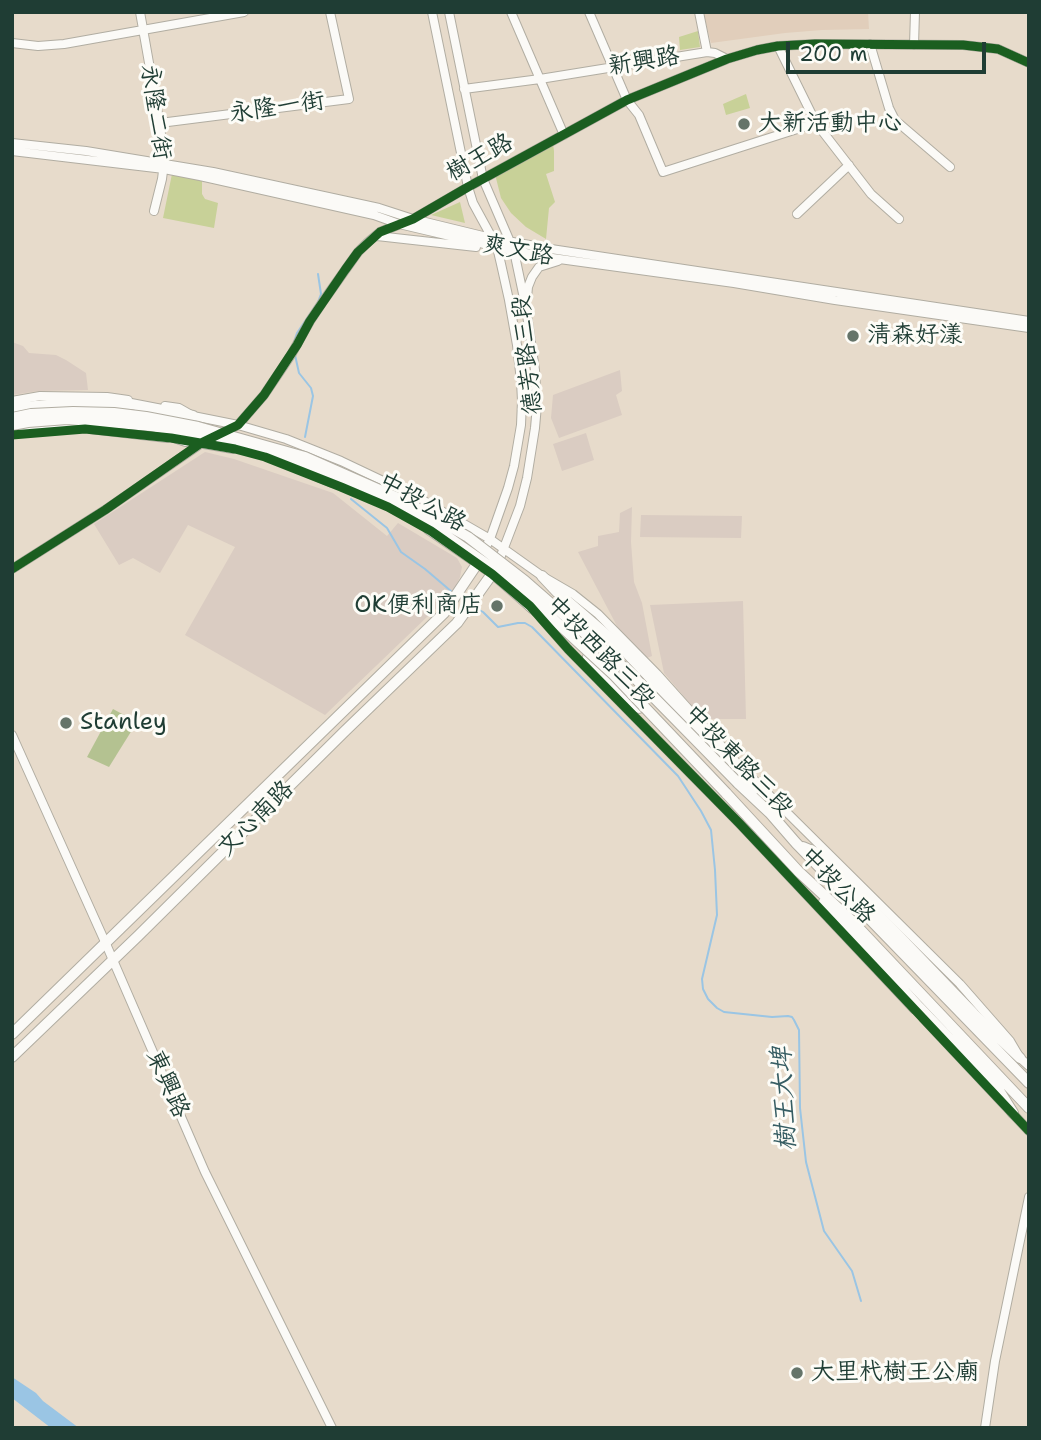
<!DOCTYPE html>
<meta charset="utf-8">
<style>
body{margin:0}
#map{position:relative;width:1041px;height:1440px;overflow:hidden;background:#e7dbcb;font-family:"Shantell Sans",sans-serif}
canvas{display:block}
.frame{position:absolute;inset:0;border:14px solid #1f3d34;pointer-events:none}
.scale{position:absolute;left:786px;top:42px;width:200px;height:32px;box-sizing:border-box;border:4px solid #1f3d34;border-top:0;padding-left:9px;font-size:21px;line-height:24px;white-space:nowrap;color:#1f3d34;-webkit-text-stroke:5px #fdfcf7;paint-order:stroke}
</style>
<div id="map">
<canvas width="1041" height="1440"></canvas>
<div class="frame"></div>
<div class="scale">200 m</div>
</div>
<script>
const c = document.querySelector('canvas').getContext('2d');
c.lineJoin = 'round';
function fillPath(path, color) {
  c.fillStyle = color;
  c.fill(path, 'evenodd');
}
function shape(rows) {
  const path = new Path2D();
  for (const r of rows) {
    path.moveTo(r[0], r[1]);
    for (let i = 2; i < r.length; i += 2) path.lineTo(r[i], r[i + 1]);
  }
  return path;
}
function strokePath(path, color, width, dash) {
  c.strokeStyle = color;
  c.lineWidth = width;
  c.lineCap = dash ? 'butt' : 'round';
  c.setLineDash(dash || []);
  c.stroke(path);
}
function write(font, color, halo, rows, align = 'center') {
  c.font = font + ' "Shantell Sans","LXGW WenKai TC",sans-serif';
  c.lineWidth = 6;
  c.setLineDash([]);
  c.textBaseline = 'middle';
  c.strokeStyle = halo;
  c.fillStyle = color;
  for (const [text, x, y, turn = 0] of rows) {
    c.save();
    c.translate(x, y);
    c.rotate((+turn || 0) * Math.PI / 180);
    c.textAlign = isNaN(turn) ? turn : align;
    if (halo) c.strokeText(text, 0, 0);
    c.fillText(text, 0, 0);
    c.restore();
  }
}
const built = shape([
 [703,12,868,12,869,29,822,30,785,33,711,43]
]);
const industrial = shape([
 [12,342,23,346,29,353,56,355,66,360,86,373,88,390,38,391,12,395],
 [620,370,622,391,616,395,622,415,559,438,551,418,553,395],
 [586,433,594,460,562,471,553,444],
 [205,452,234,459,333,493,387,536,398,523,457,558,462,567,460,577,453,592,325,715,185,635,235,547,188,525,160,573,133,558,119,565,94,524],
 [632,507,631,542,634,582,642,603,652,656,647,658,618,628,578,552,598,546,598,536,619,532,620,513],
 [641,515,742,516,741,538,640,537],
 [743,601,746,719,703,719,664,673,650,605]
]);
const green = shape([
 [698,31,700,47,680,50,679,37],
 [746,94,750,108,726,115,723,104],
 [553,144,554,151,554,171,546,174,555,202,549,208,546,239,526,227,511,213,501,198,495,174],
 [172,174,202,181,202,194,205,199,218,203,214,228,163,218],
 [460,202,465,223,431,215]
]);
const forest = shape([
 [113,709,137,722,109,767,87,757]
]);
const water = shape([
 [12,1377,36,1393,43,1401,79,1428,51,1428,12,1398]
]);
const stream = shape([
 [294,342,297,333,318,302,321,294,318,274],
 [295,355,299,373,311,388,313,396,305,437],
 [351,499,387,528,401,552,425,569,452,592],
 [474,607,483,612,498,627,518,623,525,623,532,627,678,776,701,811,711,830,715,870,717,915,702,979,703,989,708,999,717,1008,724,1012,772,1017,788,1016,792,1017,794,1020,799,1030,800,1108,806,1162,824,1231,852,1271,861,1301]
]);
const minor = shape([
 [140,12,160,125,164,163,162,179,154,211],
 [432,12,468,187,473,203,497,247,501,264,509,300,517,345,521,381,522,401,521,425,514,466,508,488,490,539,477,564],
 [449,12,483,179,514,251,526,308,535,370,537,405,535,428,527,478,520,506,497,566],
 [511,12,564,135],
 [589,12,627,100,639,115,663,172,816,123],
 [699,12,707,52],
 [12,43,38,46,64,44,244,12],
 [870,44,889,108,895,120,950,167],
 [914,45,915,12],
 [778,46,816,123,871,194,899,219],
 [464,89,540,79,707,52,715,53,727,59],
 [160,123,349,99,330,12],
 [12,143,86,151,213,172,379,208,413,219,491,238,551,249,1029,321],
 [12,151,164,169,200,176,374,215,399,224,497,247,545,257,734,283,835,300,1029,328],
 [797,214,849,165],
 [377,236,476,247],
 [527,298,528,287,532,277,539,267,558,261],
 [12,401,40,396,107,397,128,400],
 [165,406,179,408,193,416,238,425,286,439,341,461,419,498,490,539,542,576,573,594,598,614,657,674,736,762,960,984,1010,1041,1020,1058,1029,1066],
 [90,429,167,438],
 [220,434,238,425,264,395,291,355,310,321,324,300,358,252,368,242,380,232,413,219,468,187,627,100,727,59,757,50,778,46,815,44,963,45,998,49,1029,63],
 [180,440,233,449],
 [289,465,332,483],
 [428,530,492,574,532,609],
 [12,569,105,510,202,443],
 [541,618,568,649,739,823,914,1009],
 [12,735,106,944,205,1172,332,1428],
 [923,1018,1029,1131],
 [985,1428,995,1361,1029,1197]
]);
const major = shape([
 [12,408,71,403,131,404,193,416],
 [157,431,186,441],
 [12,433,66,426,97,426],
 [542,576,557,592,623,649,743,777,753,790],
 [530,606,552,623],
 [588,657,639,708],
 [738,783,770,813,796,843,1029,1083],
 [726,793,799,872,853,922,1029,1108],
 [803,847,820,854,974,1014,1020,1058],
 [824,902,919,1007,998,1089,1013,1113],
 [12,1034,444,613,477,564],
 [12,1057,138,936,346,730,457,623,492,574]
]);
const majorBridge = shape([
 [12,418,31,414,73,412,114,413,146,417,198,427,305,457,407,502,468,537,525,581,628,671,738,783],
 [12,425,28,422,67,419,151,426,195,434,306,466,399,508,444,534,515,584,614,675,726,793]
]);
const cycleway = shape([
 [12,435,85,429,171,438,235,449,265,457,341,487,388,507,431,531,492,574,530,606,568,649,739,823,1029,1131],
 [12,569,105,510,201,443,238,425,264,395,297,345,310,321,345,270,358,252,380,232,413,219,468,187,627,100,727,59,757,50,778,46,815,44,963,45,998,49,1029,63]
]);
const markers = [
 [744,124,7,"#657469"],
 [853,336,7,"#657469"],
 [497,606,7,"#657469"],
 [66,723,7,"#657469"],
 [797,1373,7,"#657469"]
];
const streetNames = [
 ["新興路",644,62,-9],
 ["永隆一街",277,108,-8],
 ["永隆二街",155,112,82],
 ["樹王路",480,158,-29],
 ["爽文路",518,251,11],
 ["德芳路三段",528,355,-96],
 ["中投公路",422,503,29],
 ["中投西路三段",600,652,46],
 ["中投東路三段",738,761,46],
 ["文心南路",256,819,-45],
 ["中投公路",837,886,46],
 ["東興路",167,1084,66]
];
const poiNames = [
 ["大新活動中心",758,124],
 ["清森好漾",867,336],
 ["OK便利商店",483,606,"right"],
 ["Stanley",80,723],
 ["大里杙樹王公廟",811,1373]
];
const waterNames = [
 ["樹王大埤",785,1099,-93]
];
fillPath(built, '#e1cebb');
fillPath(industrial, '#daccc2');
fillPath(green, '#c8d198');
fillPath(forest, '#b4c291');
fillPath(water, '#9ac5e4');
strokePath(stream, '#9ac5e4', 2);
strokePath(minor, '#b1ada2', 10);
strokePath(major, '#b1ada2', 12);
strokePath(minor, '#fbfaf7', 8);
strokePath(major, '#fbfaf7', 10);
strokePath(majorBridge, '#b1ada2', 12, []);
strokePath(majorBridge, '#fbfaf7', 10);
strokePath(cycleway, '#1b5e20', 9);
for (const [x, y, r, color] of markers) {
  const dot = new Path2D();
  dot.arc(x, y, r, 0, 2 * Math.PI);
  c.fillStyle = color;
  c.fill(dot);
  strokePath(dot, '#fdfcf7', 2.5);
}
write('24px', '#1f3d34', '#fdfcf7', streetNames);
write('24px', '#1f3d34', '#fdfcf7', poiNames, 'left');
write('italic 26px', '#365d63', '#fdfcf7', waterNames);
</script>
